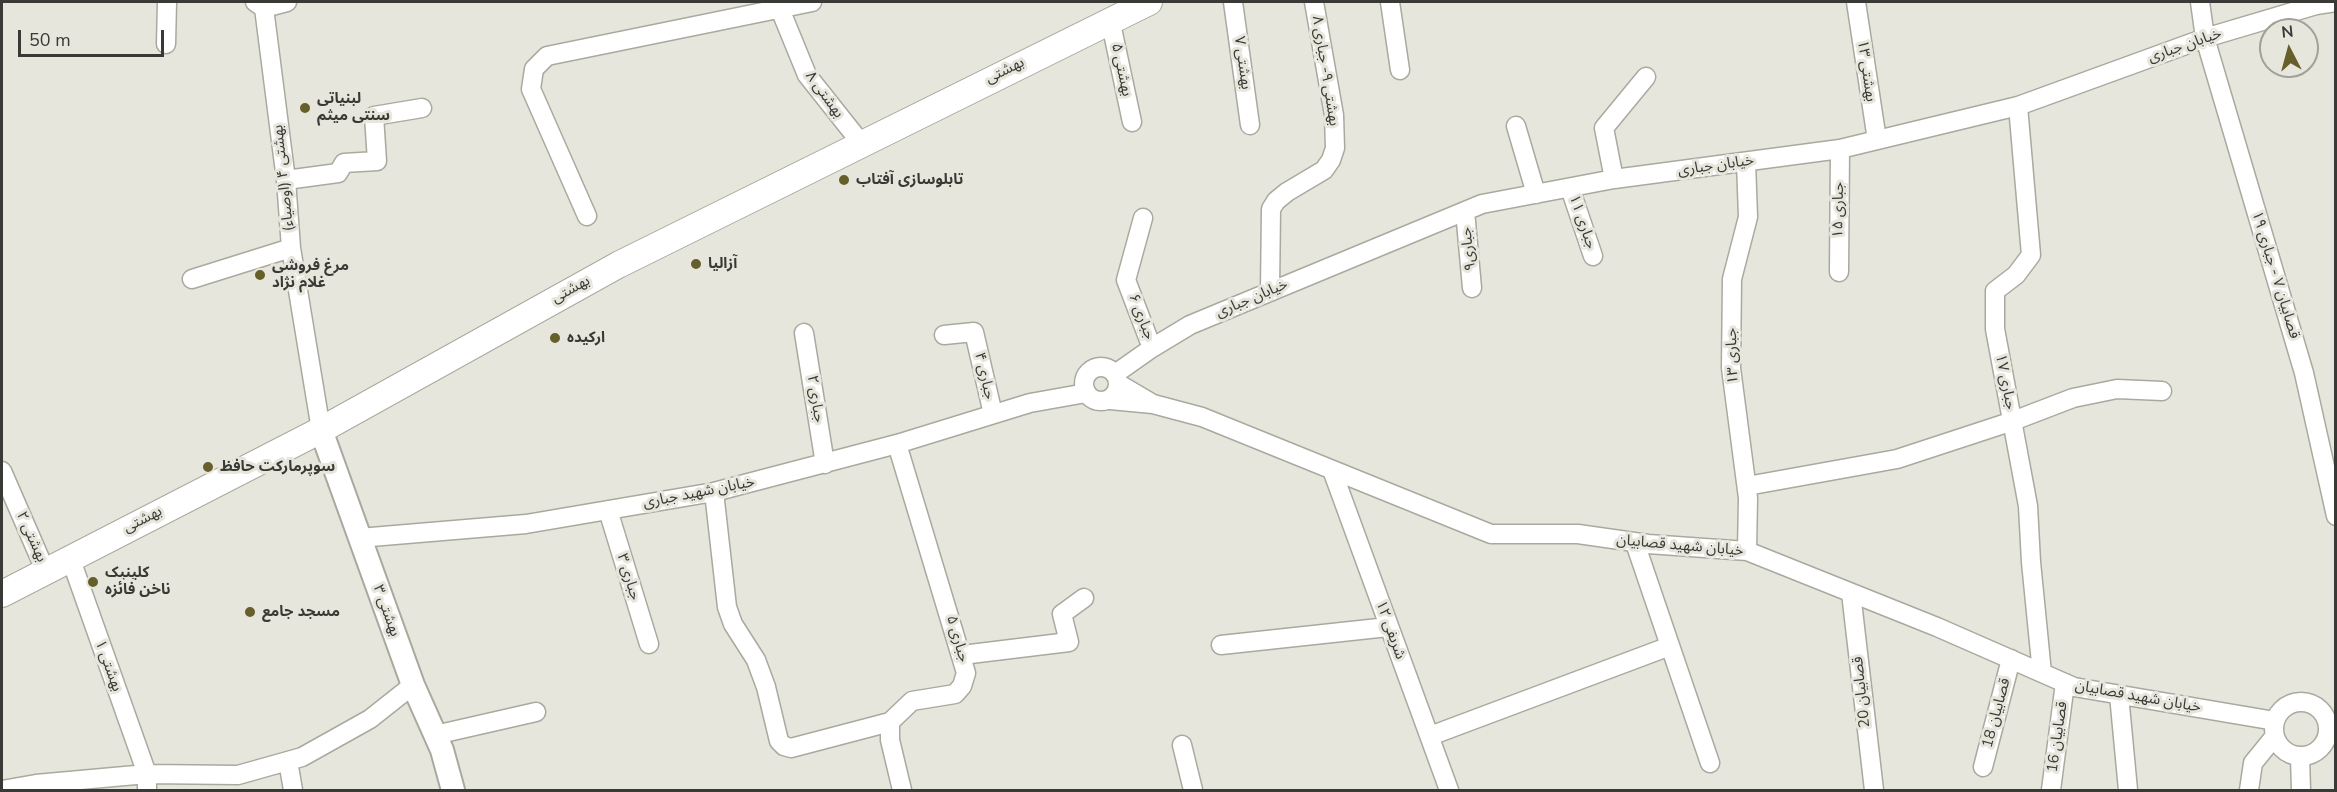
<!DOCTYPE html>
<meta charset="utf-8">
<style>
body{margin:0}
#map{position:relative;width:2337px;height:792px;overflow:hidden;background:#e7e6dc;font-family:"Nunito Sans",sans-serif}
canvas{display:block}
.frame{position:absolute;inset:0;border:3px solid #393935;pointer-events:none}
.north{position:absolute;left:2259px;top:18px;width:60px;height:60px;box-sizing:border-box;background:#e7e6dc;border:2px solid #a1a199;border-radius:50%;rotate:354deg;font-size:16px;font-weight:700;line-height:24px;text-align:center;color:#393935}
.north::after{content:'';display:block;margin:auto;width:21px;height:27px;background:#665f2b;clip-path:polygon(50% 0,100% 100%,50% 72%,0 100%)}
.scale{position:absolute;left:18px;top:30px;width:146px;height:27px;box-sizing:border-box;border:3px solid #393935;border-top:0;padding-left:8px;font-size:18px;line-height:21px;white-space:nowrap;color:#393935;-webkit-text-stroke:4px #e7e6dc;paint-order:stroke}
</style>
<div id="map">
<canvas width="2337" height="792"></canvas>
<div class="frame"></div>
<div class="north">N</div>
<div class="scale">50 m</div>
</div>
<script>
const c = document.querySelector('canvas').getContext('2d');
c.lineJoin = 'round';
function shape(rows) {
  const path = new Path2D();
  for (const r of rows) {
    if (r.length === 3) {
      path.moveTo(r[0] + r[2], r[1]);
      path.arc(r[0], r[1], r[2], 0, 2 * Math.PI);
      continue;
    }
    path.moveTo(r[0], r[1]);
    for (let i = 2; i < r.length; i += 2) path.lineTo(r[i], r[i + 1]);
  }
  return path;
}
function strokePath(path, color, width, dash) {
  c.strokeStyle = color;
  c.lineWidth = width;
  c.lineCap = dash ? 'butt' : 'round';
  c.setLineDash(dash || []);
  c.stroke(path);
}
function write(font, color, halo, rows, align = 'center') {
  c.font = font + ' "Nunito Sans","Noto Sans Arabic",sans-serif';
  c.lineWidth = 6;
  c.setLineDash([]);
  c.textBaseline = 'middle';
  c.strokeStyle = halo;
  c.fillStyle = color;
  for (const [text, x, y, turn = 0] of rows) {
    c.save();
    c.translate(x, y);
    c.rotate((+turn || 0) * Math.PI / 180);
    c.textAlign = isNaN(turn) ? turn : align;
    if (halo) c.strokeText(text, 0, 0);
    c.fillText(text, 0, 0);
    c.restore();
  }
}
const minor = shape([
 [255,2,264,8,286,180,291,248,321,430],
 [1233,2,1250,125],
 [1390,2,1400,70],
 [1856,2,1877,140],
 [2200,2,2205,38,2304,373,2336,516],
 [264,8,287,2],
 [780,9,807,75,861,143],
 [1110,19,1132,122],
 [166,44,167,2],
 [2018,106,2031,255,2016,275,1995,291,1995,329,2028,506,2031,562,2042,673],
 [1516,126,1536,194],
 [1746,162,1748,217,1732,279,1731,368,1748,498,1747,551],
 [1614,179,1604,128,1646,77],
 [286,180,338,173,344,163,377,161,374,116,422,108],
 [1570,188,1593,256],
 [1465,211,1472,288],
 [587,216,531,89,534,69,547,56,812,2],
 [1143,218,1126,280,1152,348],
 [1839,272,1840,149],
 [192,279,291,248],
 [1270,291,1271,209,1276,201,1287,192,1324,170,1331,160,1335,148,1334,115,1314,2],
 [804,333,825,464],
 [944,335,974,332,993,414],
 [1101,384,17],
 [1115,374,1152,348,1190,325,1482,204,1614,179,1840,149,2018,106,2205,38,2316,5,2336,2],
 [1110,400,1153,404,1119,384],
 [1153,404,1202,417,1491,534,1578,534,1648,544,1747,551,1937,627,2074,687,2275,721],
 [897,444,966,673,962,686,955,694,912,701,890,722,890,740,902,790],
 [1332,470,1449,790],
 [2,471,45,570],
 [1747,486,1897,459,2013,421,2073,398,2117,389,2162,391],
 [714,492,727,607,733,624,756,660,766,687,779,741,784,746,791,748,890,722],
 [608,510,649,644],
 [359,538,526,524,714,492,897,444,1030,403,1086,393],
 [1635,543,1710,763],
 [70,557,147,774,147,790],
 [1851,593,1874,790],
 [1221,645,1388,627],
 [962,655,1069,642,1062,614,1084,598],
 [2119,695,2128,790],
 [2301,729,27],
 [435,735,536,712],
 [1430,736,1670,646],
 [1182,745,1193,790],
 [2300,757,2301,790],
 [288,761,293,790],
 [1983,767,2011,659],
 [2,790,36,784,147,774,238,775,302,757,370,719,413,685],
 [2051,790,2065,683],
 [2249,790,2253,763,2275,736]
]);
const tertiary = shape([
 [321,430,413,685,442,750,453,790]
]);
const secondary = shape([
 [2,594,321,430,618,265,1149,2]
]);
const markers = [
 [305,108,6,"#665f2b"],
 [844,180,6,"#665f2b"],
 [696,264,6,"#665f2b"],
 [260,275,6,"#665f2b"],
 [555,338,6,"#665f2b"],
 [208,467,6,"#665f2b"],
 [93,582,6,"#665f2b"],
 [250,612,6,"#665f2b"]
];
const streetNames = [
 ["خیابان جباری",2185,46,-19],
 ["بهشتی ۷",1242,63,82],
 ["بهشتی ۵",1121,70,78],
 ["بهشتی",1005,71,-26],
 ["بهشتی ۹- جباری ۸",1325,71,81],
 ["بهشتی ۱۳",1866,71,82],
 ["بهشتی ۸",824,95,54],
 ["خیابان جباری",1716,166,-8],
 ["بهشتی ۴ (اوصیاء)",284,178,-96],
 ["جباری ۱۵",1839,210,-89],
 ["جباری ۱۱",1582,222,71],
 ["جباری۹",1469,249,-96],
 ["قصابيان ۷ - جباری ۱۹",2275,275,73],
 ["بهشتی",571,290,-29],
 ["خیابان جباری",1252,299,-23],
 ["جباری ۶",1141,317,69],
 ["جباری ۱۳",1733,356,-92],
 ["جباری ۴",984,376,77],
 ["جباری ۱۷",2005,382,79],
 ["جباری ۲",815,399,81],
 ["خیابان شهید جباری",699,493,-11],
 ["بهشتی",143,520,-27],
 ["بهشتی ۲",31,537,66],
 ["خیابان شهید قصابیان",1680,546,5],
 ["جباری ۳",628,577,73],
 ["بهشتی ۳",386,611,70],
 ["شریفی ۱۲",1390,630,70],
 ["جباری ۵",957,639,74],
 ["بهشتی ۱",108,666,70],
 ["قصابیان 20",1862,692,-96],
 ["خیابان شهید قصابیان",2138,697,10],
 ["قصابیان 18",1997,713,-75],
 ["قصابیان 16",2058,737,-82]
];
const poiNames = [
 ["لبنیاتی",317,99],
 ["سنتی میثم",317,116],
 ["تابلوسازی آفتاب",856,180],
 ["آزالیا",708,264],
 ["مرغ فروشی",272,266],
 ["غلام نژاد",272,283],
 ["ارکیده",567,338],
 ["سوپرمارکت حافظ",220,467],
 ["کلینیک",105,573],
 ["ناخن فائزه",105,590],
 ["مسجد جامع",262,612]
];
strokePath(minor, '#aaa99f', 21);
strokePath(tertiary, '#aaa99f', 26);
strokePath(secondary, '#aaa99f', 28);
strokePath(minor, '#fff', 18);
strokePath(tertiary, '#fff', 22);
strokePath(secondary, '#fff', 26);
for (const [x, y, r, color] of markers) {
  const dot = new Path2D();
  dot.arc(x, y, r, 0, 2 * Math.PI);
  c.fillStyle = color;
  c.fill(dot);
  strokePath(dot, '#e7e6dc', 2);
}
write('15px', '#393935', '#e7e6dc', streetNames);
write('bold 15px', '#393935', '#e7e6dc', poiNames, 'left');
</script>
